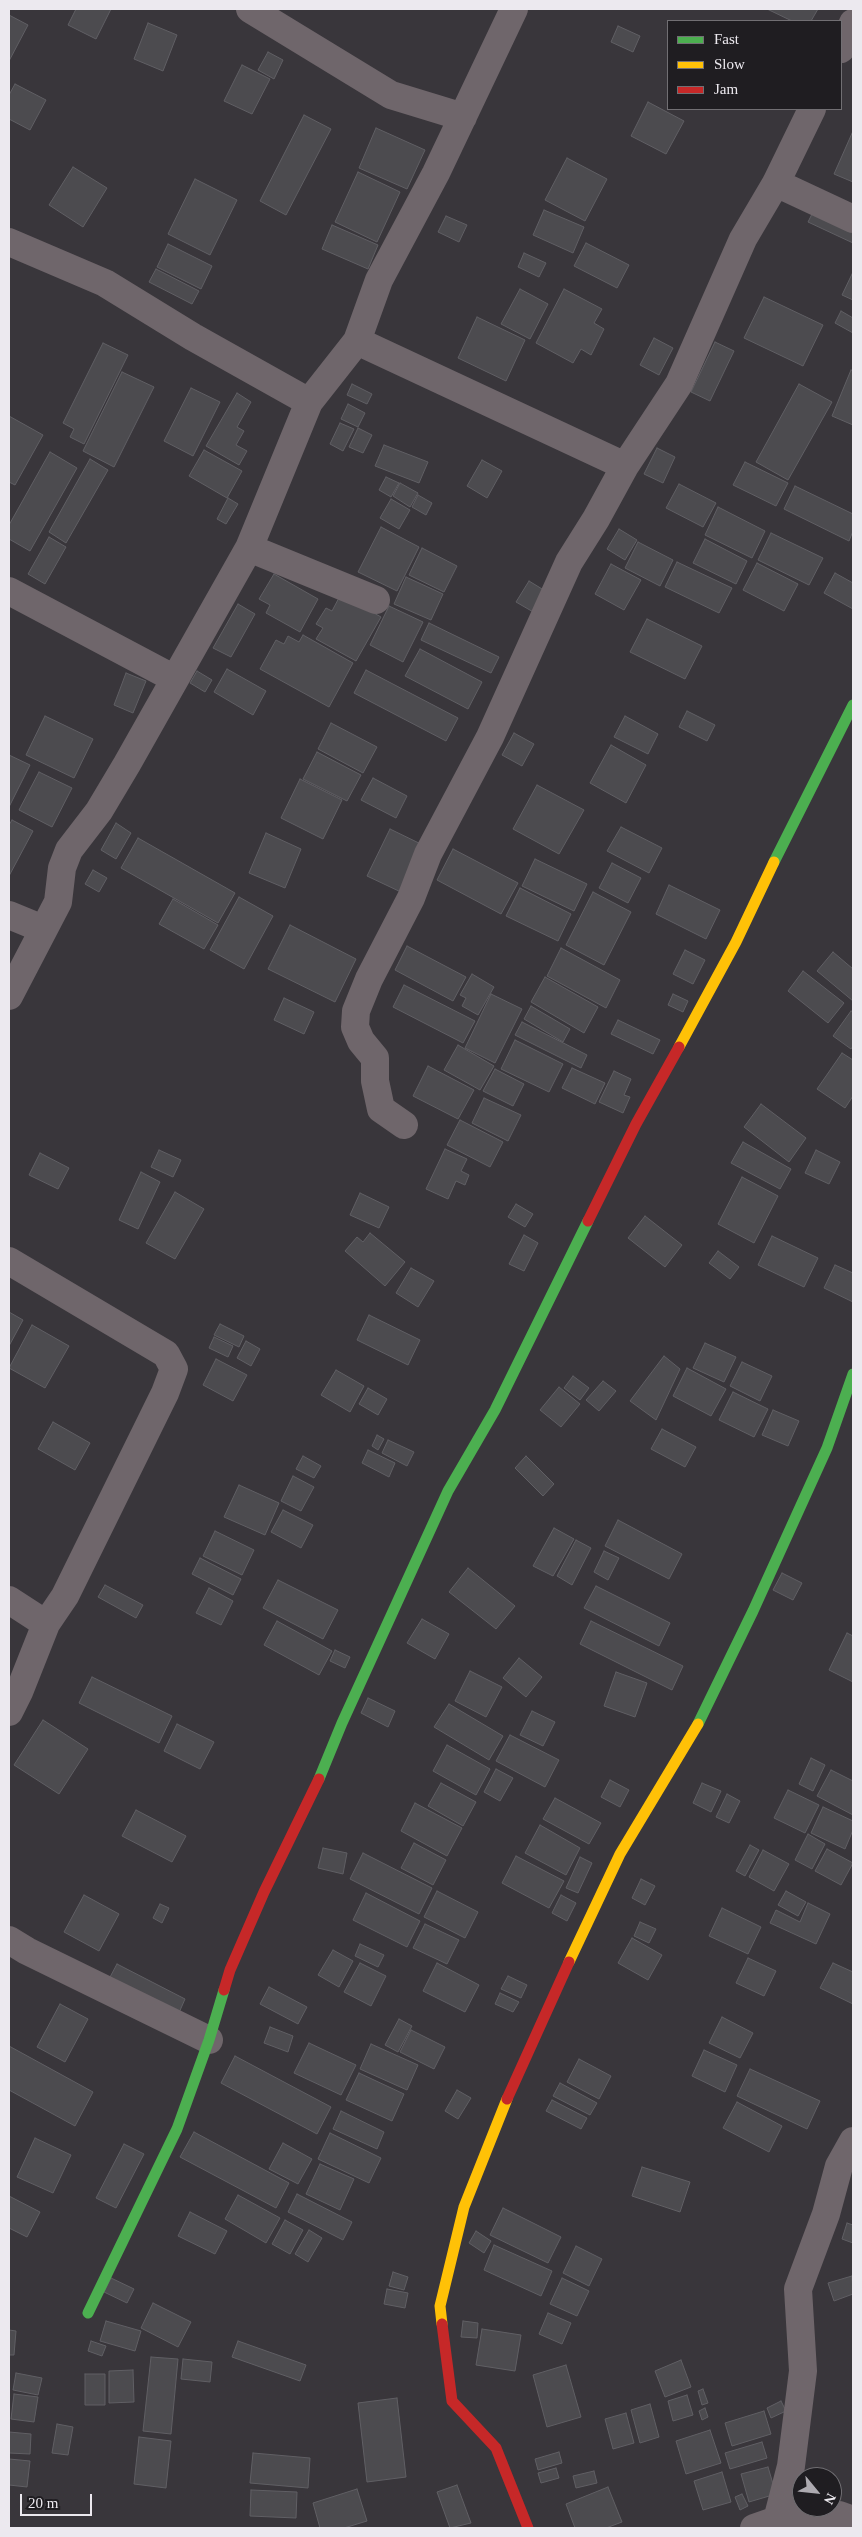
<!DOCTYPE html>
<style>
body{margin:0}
#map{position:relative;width:862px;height:2537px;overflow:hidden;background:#39363b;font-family:Georgia,serif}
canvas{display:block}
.frame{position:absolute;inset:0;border:10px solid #ece9ef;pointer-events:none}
.legend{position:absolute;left:667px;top:20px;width:175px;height:90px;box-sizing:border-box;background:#1f1d21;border:1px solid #716f73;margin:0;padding:6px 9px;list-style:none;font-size:15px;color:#ece9ef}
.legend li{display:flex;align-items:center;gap:10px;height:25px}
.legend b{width:25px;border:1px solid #716f73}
.north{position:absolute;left:792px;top:2467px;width:50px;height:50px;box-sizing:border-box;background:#1f1d21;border:1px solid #716f73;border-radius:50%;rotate:118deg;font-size:14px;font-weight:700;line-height:20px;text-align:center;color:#ece9ef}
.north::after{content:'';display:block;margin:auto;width:18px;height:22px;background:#adaab0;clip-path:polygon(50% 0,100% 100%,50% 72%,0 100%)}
.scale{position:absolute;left:20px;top:2494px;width:72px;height:22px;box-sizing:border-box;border:2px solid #ece9ef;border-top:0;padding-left:6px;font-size:15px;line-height:18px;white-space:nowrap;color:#ece9ef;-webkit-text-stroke:4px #1f1d21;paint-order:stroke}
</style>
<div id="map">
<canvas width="862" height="2537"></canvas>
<div class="frame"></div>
<ul class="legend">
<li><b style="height:6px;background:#4caf50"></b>Fast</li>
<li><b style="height:6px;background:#ffc107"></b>Slow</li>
<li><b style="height:6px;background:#c62828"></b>Jam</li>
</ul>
<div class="north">N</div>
<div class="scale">20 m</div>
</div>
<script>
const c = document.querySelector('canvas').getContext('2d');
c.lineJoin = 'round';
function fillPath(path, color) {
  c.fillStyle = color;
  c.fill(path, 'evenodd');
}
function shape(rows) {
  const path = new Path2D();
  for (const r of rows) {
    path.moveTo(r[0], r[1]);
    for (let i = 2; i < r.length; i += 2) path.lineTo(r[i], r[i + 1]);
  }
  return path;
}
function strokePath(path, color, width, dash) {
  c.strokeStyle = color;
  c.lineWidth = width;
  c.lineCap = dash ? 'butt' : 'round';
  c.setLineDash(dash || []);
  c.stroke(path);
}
const building = shape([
 [76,9,111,9,96,39,68,25,76,9],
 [767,9,818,9,811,21,792,21,767,9],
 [9,15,28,25,9,61,9,15],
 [148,23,177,35,163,71,134,59,148,23],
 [618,26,640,36,633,52,611,42,618,26],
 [268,52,283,60,274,79,258,70,268,52],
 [242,65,270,79,252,114,224,101,242,65],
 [15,84,46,100,30,130,9,119,9,95,15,84],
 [648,102,684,121,666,154,631,136,648,102],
 [304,115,331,129,286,215,260,201,304,115],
 [376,128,425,150,407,189,359,168,376,128],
 [853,131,853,182,834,174,853,131],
 [567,158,607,179,585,221,545,200,567,158],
 [73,167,107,188,83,227,49,205,73,167],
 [358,172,400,192,377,242,335,222,358,172],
 [195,179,237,200,210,255,168,234,195,179],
 [816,206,853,223,853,243,808,222,816,206],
 [544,210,584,227,573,253,533,235,544,210],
 [446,216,467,225,459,242,438,232,446,216],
 [332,225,378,245,368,269,322,249,332,225],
 [586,243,629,265,617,288,574,266,586,243],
 [168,244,212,266,201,289,157,267,168,244],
 [524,253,546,263,539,277,518,267,524,253],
 [156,269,199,291,192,304,149,282,156,269],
 [853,272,853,300,842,295,853,272],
 [520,289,548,304,530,339,501,324,520,289],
 [564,289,602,309,594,323,604,329,591,355,581,349,573,363,536,343,564,289],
 [764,297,823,325,803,366,744,338,764,297],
 [841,311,853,318,853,333,835,323,841,311],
 [477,317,525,340,506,381,458,358,477,317],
 [654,338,673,348,659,375,640,365,654,338],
 [715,342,734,351,710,401,691,392,715,342],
 [103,343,128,355,84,444,70,437,74,429,63,423,103,343],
 [851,370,853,371,853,425,832,416,851,370],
 [122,372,154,387,114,467,83,451,122,372],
 [352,384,372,394,367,404,347,395,352,384],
 [799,384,832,402,788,480,756,462,799,384],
 [191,388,220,402,193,456,164,441,191,388],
 [237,393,251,402,237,427,244,431,236,445,247,451,239,465,206,446,237,393],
 [348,404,365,413,358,427,341,419,348,404],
 [9,416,43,435,15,485,9,482,9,416],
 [340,423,354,429,343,451,330,444,340,423],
 [358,428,372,435,363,453,349,447,358,428],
 [384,445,428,462,419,483,375,466,384,445],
 [657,448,675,457,663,483,644,474,657,448],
 [204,450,242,471,227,498,189,476,204,450],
 [50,452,77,468,30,551,9,539,9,525,50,452],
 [90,459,108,470,66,543,49,532,90,459],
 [482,460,502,471,487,498,467,486,482,460],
 [745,462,788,483,776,506,733,485,745,462],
 [386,477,399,483,391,497,379,490,386,477],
 [400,483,418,493,410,507,393,496,400,483],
 [679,484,716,503,703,527,666,508,679,484],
 [795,486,853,514,853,531,849,541,784,509,795,486],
 [418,495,432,503,426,515,412,507,418,495],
 [228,498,238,504,226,524,217,519,228,498],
 [391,499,410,510,399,529,380,518,391,499],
 [718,507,765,531,752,558,705,535,718,507],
 [381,527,419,547,397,591,358,572,381,527],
 [619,529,637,540,625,560,607,549,619,529],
 [771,533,823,558,809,585,758,560,771,533],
 [49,537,66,547,45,584,28,574,49,537],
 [705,539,747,561,736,584,693,563,705,539],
 [638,542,673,560,660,586,625,568,638,542],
 [422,548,457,566,444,592,409,575,422,548],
 [677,562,732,588,719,613,665,587,677,562],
 [757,563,798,584,784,611,743,590,757,563],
 [611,564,641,580,624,610,595,594,611,564],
 [835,573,853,583,853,609,824,593,835,573],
 [274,574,318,599,300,632,266,613,270,605,259,599,274,574],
 [406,577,443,594,431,620,394,604,406,577],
 [529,581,547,592,535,613,516,602,529,581],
 [341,594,381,617,356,661,316,639,323,628,316,624,326,608,332,611,341,594],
 [238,604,255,614,231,657,213,648,238,604],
 [389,606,423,622,403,662,370,645,389,606],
 [647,619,702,646,685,679,630,652,647,619],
 [429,623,499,657,491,673,421,640,429,623],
 [303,635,353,663,329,707,260,669,276,640,284,644,288,636,299,642,303,635],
 [420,649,482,682,468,709,405,676,420,649],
 [227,669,266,691,253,715,214,692,227,669],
 [366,670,458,718,446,741,354,693,366,670],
 [197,671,212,680,205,692,190,683,197,671],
 [126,673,146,681,133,713,114,705,126,673],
 [687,711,715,725,707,741,679,727,687,711],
 [45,716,93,739,74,778,26,755,45,716],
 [625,716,658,734,648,754,614,737,625,716],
 [331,723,377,747,363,773,318,749,331,723],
 [514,733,534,744,522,766,502,755,514,733],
 [611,745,646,765,626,803,590,783,611,745],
 [317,752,361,775,347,801,303,779,317,752],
 [9,755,30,765,9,807,9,755],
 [39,772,72,788,52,827,19,810,39,772],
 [373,778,407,796,396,818,361,800,373,778],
 [300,779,342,800,323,839,281,818,300,779],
 [537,785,584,810,559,854,513,829,537,785],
 [12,820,33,831,9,876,9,825,12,820],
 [116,823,131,833,116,859,101,850,116,823],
 [621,827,662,848,649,873,607,851,621,827],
 [390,829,425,846,403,893,367,876,390,829],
 [266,833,301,849,285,888,249,873,266,833],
 [138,838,235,893,218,923,121,868,138,838],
 [453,849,518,883,501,914,437,880,453,849],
 [535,859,587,884,574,911,522,886,535,859],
 [612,863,641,878,628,903,599,888,612,863],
 [93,870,107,878,99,892,85,884,93,870],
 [669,885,720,910,706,939,656,914,669,885],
 [520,888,571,914,558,941,506,916,520,888],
 [593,892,631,912,604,965,566,945,593,892],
 [239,897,273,916,244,969,210,950,239,897],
 [173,899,218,925,204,949,159,924,173,899],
 [290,925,356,959,335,1002,268,969,290,925],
 [407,946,466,977,453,1001,395,970,407,946],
 [561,948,620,980,606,1008,547,976,561,948],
 [685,950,705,960,693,984,673,974,685,950],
 [833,952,853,969,853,1001,817,971,833,952],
 [803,971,844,1003,828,1023,788,991,803,971],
 [472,974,494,987,478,1015,462,1006,466,998,460,995,472,974],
 [545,977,598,1007,584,1033,531,1002,545,977],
 [404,985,475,1021,463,1043,393,1007,404,985],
 [491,994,522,1009,495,1063,465,1048,491,994],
 [673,994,688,1001,683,1012,668,1005,673,994],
 [284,998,314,1012,304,1034,274,1020,284,998],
 [531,1006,570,1029,563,1042,524,1019,531,1006],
 [851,1011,853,1012,853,1046,851,1049,833,1036,851,1011],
 [618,1020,660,1040,653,1054,611,1034,618,1020],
 [522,1022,587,1055,581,1068,515,1035,522,1022],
 [515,1040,563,1064,549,1092,501,1069,515,1040],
 [458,1045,494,1066,480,1090,444,1070,458,1045],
 [842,1053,853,1060,853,1096,845,1108,817,1089,842,1053],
 [428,1066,474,1090,458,1119,413,1096,428,1066],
 [572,1068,605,1083,595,1104,562,1088,572,1068],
 [495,1069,524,1084,513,1106,483,1091,495,1069],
 [614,1071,631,1079,624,1095,630,1097,623,1113,599,1102,614,1071],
 [484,1098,521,1115,508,1141,472,1123,484,1098],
 [761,1104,806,1138,789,1162,744,1127,761,1104],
 [460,1120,503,1142,490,1167,447,1145,460,1120],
 [743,1142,791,1169,780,1189,731,1163,743,1142],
 [445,1149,467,1159,461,1171,469,1175,465,1185,456,1181,448,1199,426,1189,445,1149],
 [159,1150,181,1160,173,1177,151,1167,159,1150],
 [816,1150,840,1162,829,1184,805,1173,816,1150],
 [40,1153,69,1168,58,1189,29,1175,40,1153],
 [141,1172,160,1182,138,1229,119,1220,141,1172],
 [742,1177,778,1196,754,1243,718,1224,742,1177],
 [175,1192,204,1209,175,1259,146,1243,175,1192],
 [360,1193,389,1207,379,1228,350,1215,360,1193],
 [516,1204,533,1214,525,1227,508,1217,516,1204],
 [645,1216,682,1245,665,1267,628,1238,645,1216],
 [370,1233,405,1262,385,1286,345,1251,357,1237,363,1242,370,1233],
 [524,1235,538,1243,524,1271,509,1264,524,1235],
 [772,1236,818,1258,804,1287,758,1265,772,1236],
 [718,1251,739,1267,730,1279,709,1263,718,1251],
 [835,1265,853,1273,853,1302,824,1288,835,1265],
 [411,1268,434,1281,418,1307,396,1293,411,1268],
 [9,1312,23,1320,9,1346,9,1312],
 [369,1315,420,1340,408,1365,357,1340,369,1315],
 [220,1324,244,1336,239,1347,214,1335,220,1324],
 [32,1325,69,1346,45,1388,9,1368,32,1325],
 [214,1337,233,1346,228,1357,209,1348,214,1337],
 [246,1341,260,1349,251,1366,237,1358,246,1341],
 [705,1343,736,1357,724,1382,693,1368,705,1343],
 [664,1356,680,1369,656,1420,630,1401,664,1356],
 [216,1359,247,1375,233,1401,203,1385,216,1359],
 [742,1362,772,1376,760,1401,730,1386,742,1362],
 [687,1368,726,1389,711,1416,673,1396,687,1368],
 [336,1370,364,1386,350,1412,321,1395,336,1370],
 [573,1376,589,1388,580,1400,564,1388,573,1376],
 [603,1381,616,1391,599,1411,586,1400,603,1381],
 [559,1387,580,1404,561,1427,540,1410,559,1387],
 [368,1388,387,1399,378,1415,359,1404,368,1388],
 [733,1392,768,1409,754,1437,719,1420,733,1392],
 [773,1410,799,1421,788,1446,762,1435,773,1410],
 [53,1422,90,1443,75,1470,38,1449,53,1422],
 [662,1429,696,1447,685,1467,651,1449,662,1429],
 [377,1435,384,1439,378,1450,372,1446,377,1435],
 [388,1440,414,1452,407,1466,382,1453,388,1440],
 [368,1450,395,1463,389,1477,362,1463,368,1450],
 [303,1456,321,1466,314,1478,296,1469,303,1456],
 [526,1456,554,1484,543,1496,515,1468,526,1456],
 [293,1476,314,1487,301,1511,281,1501,293,1476],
 [239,1485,279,1503,265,1535,224,1517,239,1485],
 [283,1510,313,1525,301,1548,271,1532,283,1510],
 [618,1520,682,1554,669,1579,605,1546,618,1520],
 [554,1528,574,1539,553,1576,533,1566,554,1528],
 [215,1531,254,1550,242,1575,203,1556,215,1531],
 [576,1540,591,1548,572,1585,557,1576,576,1540],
 [604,1551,619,1558,608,1580,594,1572,604,1551],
 [200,1558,241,1579,233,1595,192,1574,200,1558],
 [468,1568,515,1606,496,1629,449,1592,468,1568],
 [782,1573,802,1583,793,1600,773,1590,782,1573],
 [278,1580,338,1610,323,1639,263,1608,278,1580],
 [105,1585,143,1605,136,1618,98,1597,105,1585],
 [596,1586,670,1623,659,1646,584,1608,596,1586],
 [209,1588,233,1601,221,1625,196,1613,209,1588],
 [422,1619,449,1634,435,1659,407,1643,422,1619],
 [277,1621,332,1651,319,1675,264,1645,277,1621],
 [591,1621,683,1666,672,1690,580,1644,591,1621],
 [847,1633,853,1636,853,1682,829,1670,847,1633],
 [335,1650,350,1657,345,1668,330,1661,335,1650],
 [519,1658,542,1677,526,1697,503,1678,519,1658],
 [470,1671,502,1687,486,1717,455,1701,470,1671],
 [616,1672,647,1683,635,1717,604,1706,616,1672],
 [92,1677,172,1716,159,1743,79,1703,92,1677],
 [368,1698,395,1711,388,1727,361,1713,368,1698],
 [449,1704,503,1736,489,1760,434,1727,449,1704],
 [532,1711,555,1722,543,1746,520,1735,532,1711],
 [43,1720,88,1749,59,1794,14,1765,43,1720],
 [177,1724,214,1742,200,1769,164,1751,177,1724],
 [510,1735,559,1760,545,1787,496,1761,510,1735],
 [447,1745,490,1769,476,1795,433,1771,447,1745],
 [811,1758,825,1765,813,1791,799,1784,811,1758],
 [496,1769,513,1778,500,1801,484,1792,496,1769],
 [831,1770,853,1781,853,1815,817,1796,831,1770],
 [610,1780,629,1790,620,1807,601,1797,610,1780],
 [441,1783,476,1802,463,1826,428,1806,441,1783],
 [702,1783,721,1791,711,1812,693,1803,702,1783],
 [788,1790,819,1805,805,1833,774,1818,788,1790],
 [727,1794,740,1801,729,1823,716,1817,727,1794],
 [555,1798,601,1823,589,1844,543,1819,555,1798],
 [415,1803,462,1828,447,1856,401,1831,415,1803],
 [823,1807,853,1821,853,1830,845,1849,811,1833,823,1807],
 [136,1810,186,1836,172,1862,122,1836,136,1810],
 [540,1825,580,1848,566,1875,525,1853,540,1825],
 [808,1834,825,1844,812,1869,795,1860,808,1834],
 [414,1843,446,1860,433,1885,401,1868,414,1843],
 [750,1845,759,1850,745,1876,736,1871,750,1845],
 [323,1848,347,1853,343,1874,318,1868,323,1848],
 [827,1849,853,1863,841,1885,815,1871,827,1849],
 [763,1850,789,1864,774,1891,749,1877,763,1850],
 [363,1853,432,1888,419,1914,350,1879,363,1853],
 [516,1856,564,1881,549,1908,502,1883,516,1856],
 [580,1857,592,1863,578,1893,566,1888,580,1857],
 [641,1879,655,1886,645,1905,632,1898,641,1879],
 [437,1891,478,1912,465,1938,424,1917,437,1891],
 [786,1891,806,1902,798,1916,778,1905,786,1891],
 [366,1893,420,1921,407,1947,353,1920,366,1893],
 [84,1895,119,1914,99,1951,64,1932,84,1895],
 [561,1895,576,1903,567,1921,552,1913,561,1895],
 [808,1903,830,1914,816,1944,770,1923,776,1910,800,1922,808,1903],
 [160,1904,169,1908,162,1923,153,1918,160,1904],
 [722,1908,761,1927,748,1954,709,1936,722,1908],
 [640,1922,656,1929,649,1943,634,1936,640,1922],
 [425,1924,459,1940,447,1964,413,1948,425,1924],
 [632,1938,662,1955,648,1980,618,1963,632,1938],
 [360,1944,384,1955,378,1967,355,1956,360,1944],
 [333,1950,353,1961,339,1987,318,1975,333,1950],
 [748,1958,776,1971,764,1996,736,1983,748,1958],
 [360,1963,386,1976,371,2006,344,1992,360,1963],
 [437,1963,479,1985,465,2012,423,1991,437,1963],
 [833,1963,853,1972,853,2004,820,1988,833,1963],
 [117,1964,185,1999,178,2015,109,1979,117,1964],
 [508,1976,527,1985,521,1998,501,1989,508,1976],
 [269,1987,307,2007,298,2024,260,2004,269,1987],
 [500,1993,519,2002,513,2012,495,2004,500,1993],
 [60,2004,88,2019,65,2062,37,2047,60,2004],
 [722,2017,753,2033,740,2058,709,2043,722,2017],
 [399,2019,412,2026,398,2052,385,2045,399,2019],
 [270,2027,293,2036,288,2052,264,2043,270,2027],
 [411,2030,445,2047,434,2069,400,2052,411,2030],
 [309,2043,356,2065,341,2095,294,2073,309,2043],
 [371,2044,418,2065,407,2090,360,2069,371,2044],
 [9,2046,93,2092,75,2126,9,2090,9,2046],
 [704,2050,737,2065,725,2092,692,2076,704,2050],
 [235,2056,331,2107,317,2134,221,2083,235,2056],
 [579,2059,611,2076,599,2099,567,2082,579,2059],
 [750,2069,820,2101,807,2129,737,2096,750,2069],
 [359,2073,404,2094,392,2121,346,2100,359,2073],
 [560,2083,597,2103,590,2115,553,2096,560,2083],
 [457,2090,471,2098,458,2119,445,2111,457,2090],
 [552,2100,587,2118,581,2129,546,2111,552,2100],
 [737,2102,782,2126,769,2152,723,2128,737,2102],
 [341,2111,384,2132,377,2149,333,2129,341,2111],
 [194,2132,289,2183,276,2208,180,2157,194,2132],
 [330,2133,381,2158,369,2183,318,2159,330,2133],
 [35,2138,71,2155,53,2193,17,2177,35,2138],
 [283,2143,312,2159,298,2184,269,2169,283,2143],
 [124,2144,144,2154,116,2208,96,2198,124,2144],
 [320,2164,354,2179,340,2210,306,2194,320,2164],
 [642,2167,690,2182,680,2212,632,2196,642,2167],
 [297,2194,352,2222,343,2240,288,2212,297,2194],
 [238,2195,280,2218,266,2243,225,2219,238,2195],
 [9,2196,40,2212,27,2237,9,2228,9,2196],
 [503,2208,561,2237,548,2263,490,2235,503,2208],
 [190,2212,227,2231,215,2254,178,2236,190,2212],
 [285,2220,303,2230,290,2254,272,2244,285,2220],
 [847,2223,853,2225,853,2243,842,2239,847,2223],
 [309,2230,322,2238,308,2262,295,2254,309,2230],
 [476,2231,491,2241,484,2253,469,2243,476,2231],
 [494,2245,552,2271,541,2296,484,2270,494,2245],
 [576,2246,602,2259,589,2286,563,2273,576,2246],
 [393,2272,408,2277,404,2290,389,2286,393,2272],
 [852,2276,853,2294,834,2301,828,2283,852,2276],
 [111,2278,134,2289,127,2303,104,2292,111,2278],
 [562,2278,589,2291,577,2316,550,2304,562,2278],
 [387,2289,408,2293,405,2308,384,2304,387,2289],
 [153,2303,191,2322,178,2347,141,2328,153,2303],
 [548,2313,571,2323,562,2344,539,2334,548,2313],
 [106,2321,141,2331,135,2351,100,2341,106,2321],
 [463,2321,478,2323,477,2338,461,2337,463,2321],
 [482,2329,521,2335,515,2371,476,2365,482,2329],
 [9,2330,16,2331,14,2355,9,2355,9,2330],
 [91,2341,106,2346,102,2356,88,2351,91,2341],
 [238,2341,306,2365,300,2381,232,2357,238,2341],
 [151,2357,178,2359,171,2434,143,2431,151,2357],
 [183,2359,212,2362,210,2382,181,2379,183,2359],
 [681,2360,691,2387,665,2397,655,2371,681,2360],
 [566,2365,581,2417,547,2427,533,2375,566,2365],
 [133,2370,134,2402,109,2403,109,2371,133,2370],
 [16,2373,42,2378,38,2395,13,2390,16,2373],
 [85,2374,105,2374,105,2405,85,2405,85,2374],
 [703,2389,708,2403,702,2405,698,2391,703,2389],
 [14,2394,38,2397,34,2422,11,2419,14,2394],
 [687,2395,693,2415,673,2421,668,2401,687,2395],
 [397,2398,406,2477,367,2482,358,2403,397,2398],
 [781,2401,786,2411,771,2418,767,2408,781,2401],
 [650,2404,659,2437,640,2443,631,2410,650,2404],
 [705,2408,708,2417,702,2420,699,2411,705,2408],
 [764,2411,771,2434,732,2446,725,2423,764,2411],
 [626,2413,634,2443,613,2449,605,2419,626,2413],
 [57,2424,73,2427,68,2455,52,2453,57,2424],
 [710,2430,721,2463,686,2474,676,2441,710,2430],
 [9,2432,31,2434,30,2454,9,2453,9,2432],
 [139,2437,171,2441,166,2488,134,2484,139,2437],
 [762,2442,767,2458,730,2469,725,2453,762,2442],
 [559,2452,562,2463,538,2470,535,2459,559,2452],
 [253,2453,310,2458,308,2488,250,2483,253,2453],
 [9,2459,30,2461,27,2487,9,2485,9,2459],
 [768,2467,776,2494,749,2502,741,2474,768,2467],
 [556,2468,559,2478,541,2483,538,2473,556,2468],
 [594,2471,597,2483,576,2488,573,2476,594,2471],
 [722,2472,731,2502,703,2510,694,2481,722,2472],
 [457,2485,471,2523,450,2528,437,2492,457,2485],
 [608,2487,622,2522,606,2528,575,2528,566,2504,608,2487],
 [357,2489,367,2521,344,2528,320,2528,313,2503,357,2489],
 [251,2490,297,2492,296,2518,250,2516,251,2490],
 [742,2494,748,2506,740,2510,735,2497,742,2494]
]);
const street = shape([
 [250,9,391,95,463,117],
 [841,49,853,23],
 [776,183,853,219],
 [9,242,105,283,193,337,309,402],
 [357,341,625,466],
 [249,548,376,600],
 [9,591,175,679],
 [9,915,43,929],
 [9,996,58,902,62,868,69,850,99,811,127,764,249,548,309,402,357,341,379,280,436,173,514,9],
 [404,1125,381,1109,375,1081,375,1058,361,1041,355,1027,356,1011,369,979,411,898,428,854,490,737,569,562,596,519,625,466,679,384,743,239,776,183,812,109],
 [9,1261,166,1354,174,1369,165,1393,65,1596,46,1624,19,1692,9,1712],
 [9,1600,46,1624],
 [9,1940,27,1951,209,2040],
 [777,2520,791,2466,803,2371,798,2289,826,2214,839,2166,853,2141],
 [754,2528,777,2520,813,2514,839,2515,853,2520]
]);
const fast = shape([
 [774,862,853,705],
 [698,1724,753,1611,827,1448,853,1374],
 [319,1779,342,1723,448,1491,495,1410,588,1221],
 [88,2313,177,2129,209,2040,224,1990]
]);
const slow = shape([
 [679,1047,736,942,774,862],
 [569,1962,620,1854,698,1724],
 [442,2324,440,2306,464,2207,507,2099]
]);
const jam = shape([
 [588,1221,636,1124,679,1047],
 [224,1990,230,1970,264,1892,319,1779],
 [507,2099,569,1962],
 [442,2324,452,2401,496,2448,528,2528]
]);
fillPath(building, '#4c4b4f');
strokePath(building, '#605f64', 1);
strokePath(street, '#6f666b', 28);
strokePath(fast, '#4caf50', 11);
strokePath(slow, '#ffc107', 11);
strokePath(jam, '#c62828', 11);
</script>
